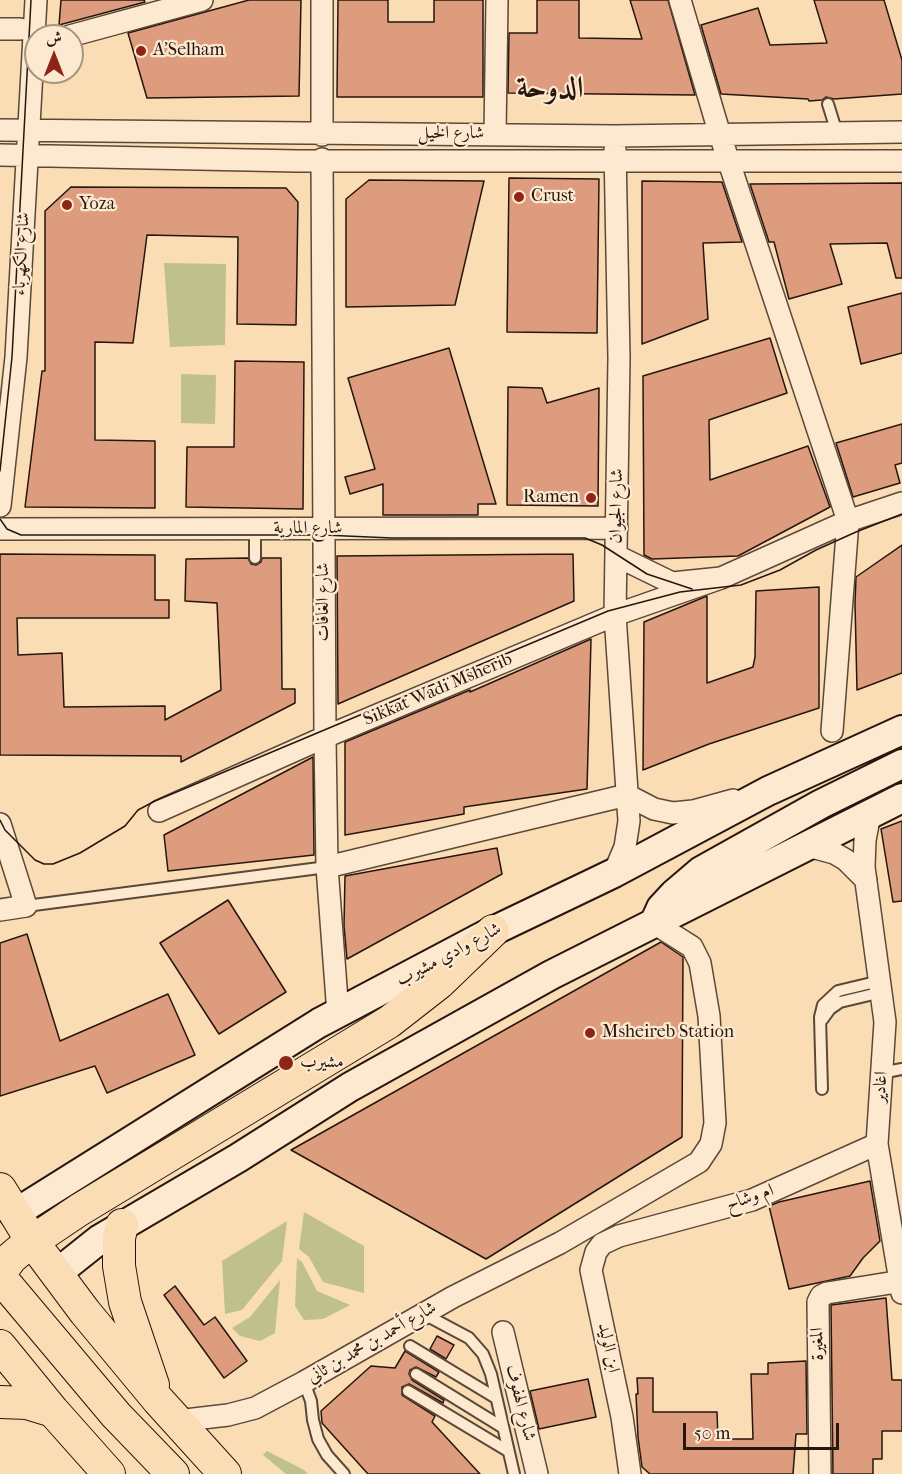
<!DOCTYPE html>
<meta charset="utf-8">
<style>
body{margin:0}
#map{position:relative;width:902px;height:1474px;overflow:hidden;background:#faddb5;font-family:"IM FELL French Canon",Amiri,serif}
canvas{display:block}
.north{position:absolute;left:24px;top:24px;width:60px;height:60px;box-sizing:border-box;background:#fce9cf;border:2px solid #a69582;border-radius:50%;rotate:0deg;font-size:16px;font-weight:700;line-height:24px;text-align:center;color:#26160e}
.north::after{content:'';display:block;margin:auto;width:21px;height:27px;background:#8f2418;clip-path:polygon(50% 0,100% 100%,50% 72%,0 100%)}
.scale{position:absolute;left:683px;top:1423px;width:156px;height:27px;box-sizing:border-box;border:3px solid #26160e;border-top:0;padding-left:8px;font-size:18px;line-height:21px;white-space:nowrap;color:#26160e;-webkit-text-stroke:4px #fce9cf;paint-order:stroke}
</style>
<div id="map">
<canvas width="902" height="1474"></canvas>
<div class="north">ش</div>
<div class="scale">50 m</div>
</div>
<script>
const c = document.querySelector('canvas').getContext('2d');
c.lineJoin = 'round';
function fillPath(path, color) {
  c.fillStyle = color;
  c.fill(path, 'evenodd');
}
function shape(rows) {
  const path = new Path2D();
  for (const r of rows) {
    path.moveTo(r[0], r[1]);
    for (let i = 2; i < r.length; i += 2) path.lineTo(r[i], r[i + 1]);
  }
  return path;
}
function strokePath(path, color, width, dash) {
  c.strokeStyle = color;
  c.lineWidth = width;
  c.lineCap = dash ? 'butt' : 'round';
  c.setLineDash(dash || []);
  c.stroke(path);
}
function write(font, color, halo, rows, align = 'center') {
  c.font = font + ' "IM FELL French Canon",Amiri,serif';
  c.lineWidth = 4.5;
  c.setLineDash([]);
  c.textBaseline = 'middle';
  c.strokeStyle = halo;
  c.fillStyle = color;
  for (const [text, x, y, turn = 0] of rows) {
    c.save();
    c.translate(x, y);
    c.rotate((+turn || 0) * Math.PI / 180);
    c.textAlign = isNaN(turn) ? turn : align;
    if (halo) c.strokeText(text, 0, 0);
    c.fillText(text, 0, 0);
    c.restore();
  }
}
const green = shape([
 [164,263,226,264,225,345,170,347],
 [181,374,216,375,215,424,181,423],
 [304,1212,364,1246,364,1293,323,1282,309,1257,299,1249],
 [287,1221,282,1261,242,1310,225,1314,222,1261],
 [297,1258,302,1262,317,1291,350,1305,323,1319,304,1320,295,1306],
 [280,1280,275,1333,260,1341,240,1336,232,1328,250,1317],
 [267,1451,304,1470,308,1474,286,1474,263,1455]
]);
const building = shape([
 [61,0,144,0,145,2,59,25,61,0],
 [249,0,301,0,299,96,147,98,128,33,249,0],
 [338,0,388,0,388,22,434,22,434,0,483,0,483,97,337,97,338,0],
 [537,0,579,0,579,38,642,39,630,0,668,0,695,95,508,93,509,33,537,33,537,0],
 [814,0,884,0,902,60,902,94,834,99,826,97,822,100,809,101,808,99,721,94,701,25,758,8,770,45,827,43,814,0],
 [509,178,599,179,597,333,507,332,509,178],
 [369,180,484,181,455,305,346,307,346,199,369,180],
 [642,181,722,182,742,242,703,243,708,319,642,344,642,181],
 [902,183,902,278,896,278,887,243,830,244,842,284,789,299,774,242,769,242,750,184,902,183],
 [71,187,286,188,298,202,296,325,237,324,238,237,147,235,133,343,95,342,95,440,155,441,155,508,25,507,42,371,45,371,45,211,71,187],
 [902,293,902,353,861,364,848,307,902,293],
 [770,338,787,393,709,420,710,480,808,446,830,507,738,556,652,559,644,555,643,376,770,338],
 [449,348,496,504,478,504,478,515,383,515,383,484,350,494,345,477,375,469,348,378,449,348],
 [235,361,304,362,303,509,186,507,187,447,234,447,235,361],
 [508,387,542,388,547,403,599,388,598,506,507,505,508,387],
 [902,424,902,463,895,465,900,483,853,497,836,443,902,424],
 [902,545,902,673,857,690,855,603,856,577,902,545],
 [0,554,155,555,155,600,169,600,169,618,17,618,18,655,62,653,64,707,165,706,165,720,221,690,217,603,185,601,186,559,248,558,251,564,256,565,261,562,262,558,281,558,282,689,295,689,295,703,181,762,181,756,0,755,0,554],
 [573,554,574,601,338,704,337,556,573,554],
 [819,587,819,708,709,744,643,770,644,622,707,596,707,683,753,667,755,657,756,591,819,587],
 [591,639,587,789,464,807,464,814,345,835,345,742,470,690,470,692,591,639],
 [313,757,314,855,168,871,164,835,313,757],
 [902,821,902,901,893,902,881,829,902,821],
 [497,848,502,874,347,959,344,926,345,876,497,848],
 [228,900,286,992,219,1034,160,943,228,900],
 [27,934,60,1041,168,994,195,1055,107,1093,95,1066,0,1096,0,943,27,934],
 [661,942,683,957,682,1137,486,1259,291,1150,661,942],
 [870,1181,880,1241,863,1258,850,1276,789,1289,769,1206,779,1202,870,1181],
 [175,1286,204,1325,215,1317,247,1361,224,1378,164,1295,175,1286],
 [886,1298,892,1380,902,1380,902,1431,882,1431,882,1459,873,1459,873,1474,833,1474,831,1305,886,1298],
 [437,1336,454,1345,446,1359,430,1349,437,1336],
 [405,1351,439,1372,436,1377,416,1367,410,1370,409,1374,412,1380,444,1400,443,1403,409,1384,402,1387,402,1395,435,1416,432,1422,480,1474,368,1474,322,1423,321,1411,371,1366,395,1368,405,1351],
 [806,1361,807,1434,796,1434,793,1474,650,1474,642,1467,638,1437,636,1394,638,1394,637,1378,653,1378,653,1412,717,1412,718,1439,753,1439,751,1374,768,1374,768,1363,806,1361],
 [588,1379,596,1417,539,1429,530,1391,588,1379]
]);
const lane = shape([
 [828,104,837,133],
 [255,529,255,558],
 [26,906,327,867],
 [822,1020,830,1009,840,1002,882,992],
 [881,1073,902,1069],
 [822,1089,820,1017,823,1005,838,991,880,981],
 [424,1314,469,1338,483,1354,491,1374,514,1474],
 [410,1346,496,1398],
 [416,1374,502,1427],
 [304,1382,311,1401,313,1420,318,1439,327,1455,344,1474],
 [408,1391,508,1451]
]);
const street = shape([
 [322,0,322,135],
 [680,0,720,135,848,521,832,731],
 [0,29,20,29],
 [70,36,202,0],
 [0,130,615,136,902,132],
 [495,134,497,0],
 [0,155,297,161,902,161],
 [322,159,325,737,327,867,338,1014],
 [0,506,16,357,36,0],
 [0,529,617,528],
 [617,556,672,583,721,578,848,521,902,503],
 [159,811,325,737,615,615,721,578],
 [870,814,865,840,864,867,885,1022,877,1144,902,1293],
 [0,824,26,906,0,910],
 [808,846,834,853,846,860,866,880],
 [327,867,627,795,654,809,673,813,693,811,733,800],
 [614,873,625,847,629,821,615,615,619,358,615,149],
 [503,1332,537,1474],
 [177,1421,228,1415,255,1408,304,1382,453,1297,560,1243,699,1162,711,1144,715,1123,709,1016,700,963,692,947,654,923],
 [630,1474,622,1417,591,1270,596,1252,602,1244,619,1236,752,1200,877,1144],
 [820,1474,818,1302,821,1296,827,1293,902,1281]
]);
const secondary = shape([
 [656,919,661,908,674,894,701,871,821,804,902,764],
 [14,1214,319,1023,493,931,614,873,768,791,902,730],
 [56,1274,100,1239,238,1158,350,1087,551,975,902,798]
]);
const primary = shape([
 [0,1189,32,1241,85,1312,158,1400,225,1474],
 [122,1225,119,1238,119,1266,125,1302,153,1385],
 [0,1273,11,1258,24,1247,79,1210,389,1022,439,983,493,931],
 [0,1277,116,1415,173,1474],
 [0,1346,53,1411,109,1474],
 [0,1402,27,1403,53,1411]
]);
const tram = shape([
 [0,471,12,357,31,0],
 [0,519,7,529,21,535,323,535,392,538,585,538,602,545,647,574,692,589],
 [0,820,5,830,35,860,44,864,53,864,80,853,125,826,138,810,155,801,608,611,680,592,741,585,780,570,816,550,856,532,902,514]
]);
const markers = [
 [141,51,6,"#8f2418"],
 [519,197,6,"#8f2418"],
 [67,205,6,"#8f2418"],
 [591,498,6,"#8f2418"],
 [590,1033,6,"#8f2418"],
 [286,1063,8,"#8f2418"]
];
const poiNames = [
 ["A'Selham",153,51],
 ["Crust",531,197],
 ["Yoza",79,205],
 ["Ramen",579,498,"right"],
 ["Msheireb Station",602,1033],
 ["مشيرب",300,1063]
];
const streetNames = [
 ["شارع الخيل",451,134],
 ["شارع الكهرباء",22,254,-87],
 ["شارع الجيوان",617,506,-89],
 ["شارع المارية",308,529],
 ["شارع الغافات",324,602,-90],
 ["Sikkat Wadi Msherib",438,690,-23],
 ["شارع وادي مشيرب",449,955,-28],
 ["اغادير",881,1087,-86],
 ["ام وشاح",750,1198,-19],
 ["شارع أحمد بن محمد بن ثاني",372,1343,-30],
 ["المغيرة",818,1344,-91],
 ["ابن الوليد",608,1348,78],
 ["شارع الهفوف",520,1403,76]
];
const townNames = [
 ["الدوحة",550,90]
];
fillPath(green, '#bfc08d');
fillPath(building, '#dd9c7d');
strokePath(building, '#26160e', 1.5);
strokePath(lane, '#5b4838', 14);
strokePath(street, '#5b4838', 24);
strokePath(secondary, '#26160e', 32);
strokePath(primary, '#26160e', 34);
strokePath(lane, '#fce9cf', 10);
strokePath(street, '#fce9cf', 21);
strokePath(secondary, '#fce9cf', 28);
strokePath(primary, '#faddb5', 32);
strokePath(tram, '#26160e', 1.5);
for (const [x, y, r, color] of markers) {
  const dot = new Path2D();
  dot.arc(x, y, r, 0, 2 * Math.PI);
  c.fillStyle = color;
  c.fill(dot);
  strokePath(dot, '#fce9cf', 2);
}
write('18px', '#26160e', '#fce9cf', poiNames, 'left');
write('18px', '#26160e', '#fce9cf', streetNames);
write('bold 30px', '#26160e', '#fce9cf', townNames);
</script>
